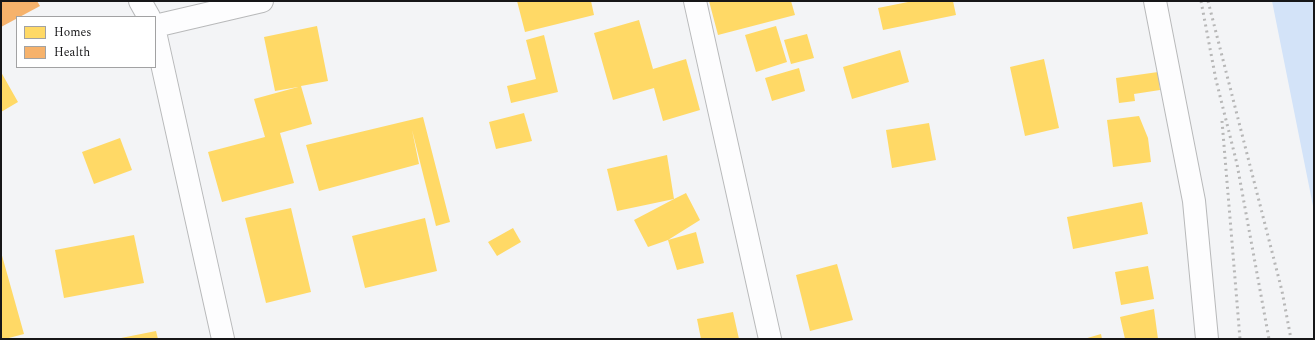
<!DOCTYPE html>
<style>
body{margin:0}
#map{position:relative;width:1315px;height:340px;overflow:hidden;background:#f3f4f6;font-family:Spectral,serif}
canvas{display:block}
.frame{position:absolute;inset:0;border:2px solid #161618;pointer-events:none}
.legend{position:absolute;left:16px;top:16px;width:140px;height:52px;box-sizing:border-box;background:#fff;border:1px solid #a2a2a3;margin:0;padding:5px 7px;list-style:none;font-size:12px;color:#161618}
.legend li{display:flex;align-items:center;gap:8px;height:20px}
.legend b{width:20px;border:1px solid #a2a2a3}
</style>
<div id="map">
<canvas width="1315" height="340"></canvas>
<div class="frame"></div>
<ul class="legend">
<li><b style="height:11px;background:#ffd966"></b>Homes</li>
<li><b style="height:11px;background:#f6b26b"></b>Health</li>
</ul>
</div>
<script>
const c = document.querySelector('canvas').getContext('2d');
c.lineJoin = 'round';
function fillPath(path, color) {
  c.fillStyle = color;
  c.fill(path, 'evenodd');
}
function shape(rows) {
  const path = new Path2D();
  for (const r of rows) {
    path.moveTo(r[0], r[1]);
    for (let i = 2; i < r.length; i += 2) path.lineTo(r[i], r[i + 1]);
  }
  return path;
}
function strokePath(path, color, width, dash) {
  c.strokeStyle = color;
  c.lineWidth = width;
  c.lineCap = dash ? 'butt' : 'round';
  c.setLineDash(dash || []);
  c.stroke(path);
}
const green = shape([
 [1272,1,1314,1,1314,211]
]);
const homes = shape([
 [517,1,591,1,594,15,525,32],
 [709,1,791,1,795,15,718,35],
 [913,1,953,1,956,15,883,30,878,8],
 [639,20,653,69,686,59,700,110,663,121,654,88,613,100,594,33],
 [317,26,328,81,301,86,312,124,280,133,294,183,222,202,208,152,265,137,254,99,298,87,275,91,264,37],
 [776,26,787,62,756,72,745,35],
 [807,34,814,58,791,64,784,40],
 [544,35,558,92,511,103,507,86,536,79,526,40],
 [900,50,909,82,852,99,843,67],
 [1044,59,1059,128,1025,136,1010,67],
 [799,68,805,91,772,101,765,78],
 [1,72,18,102,1,112],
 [1158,72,1160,90,1134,94,1135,101,1119,103,1116,78],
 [524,113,532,141,496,149,489,122],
 [1139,116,1148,138,1151,162,1113,167,1107,120],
 [423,117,450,222,436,226,412,130,419,164,319,191,306,145],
 [929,123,936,160,892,168,886,130],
 [120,138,132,170,94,184,82,152],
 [667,155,674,199,686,193,700,220,668,240,648,247,634,220,674,199,617,211,607,169],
 [1142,202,1148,234,1073,249,1067,217],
 [291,208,311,292,266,303,245,218],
 [425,218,437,271,365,288,352,236],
 [513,228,521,242,497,256,488,242],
 [696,232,704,263,677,270,668,240],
 [134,235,144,283,64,298,55,250],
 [1,252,24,334,5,339,1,339],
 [837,264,853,320,810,331,796,275],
 [1148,266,1154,299,1121,305,1115,272],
 [1154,309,1158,339,1125,339,1120,317],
 [733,312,739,339,701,339,697,319],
 [156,331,158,339,121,339,121,338],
 [1101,334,1102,339,1084,339]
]);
const health = shape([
 [1,1,37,1,40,6,1,27]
]);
const minor = shape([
 [140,1,149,17],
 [695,1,770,339],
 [155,26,262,1],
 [155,32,223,339]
]);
const major = shape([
 [1155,1,1194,201,1207,339]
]);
const rail = shape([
 [1201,1,1216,80,1237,164,1269,339],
 [1208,1,1282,291,1291,339],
 [1222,121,1240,339]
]);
fillPath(green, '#d3e3f8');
fillPath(homes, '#ffd966');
fillPath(health, '#f6b26b');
strokePath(minor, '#b8b9ba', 24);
strokePath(major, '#b8b9ba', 24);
strokePath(minor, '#fdfdfe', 22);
strokePath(major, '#fdfdfe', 22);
strokePath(rail, '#b7b7b7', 3, [2, 4]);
</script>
